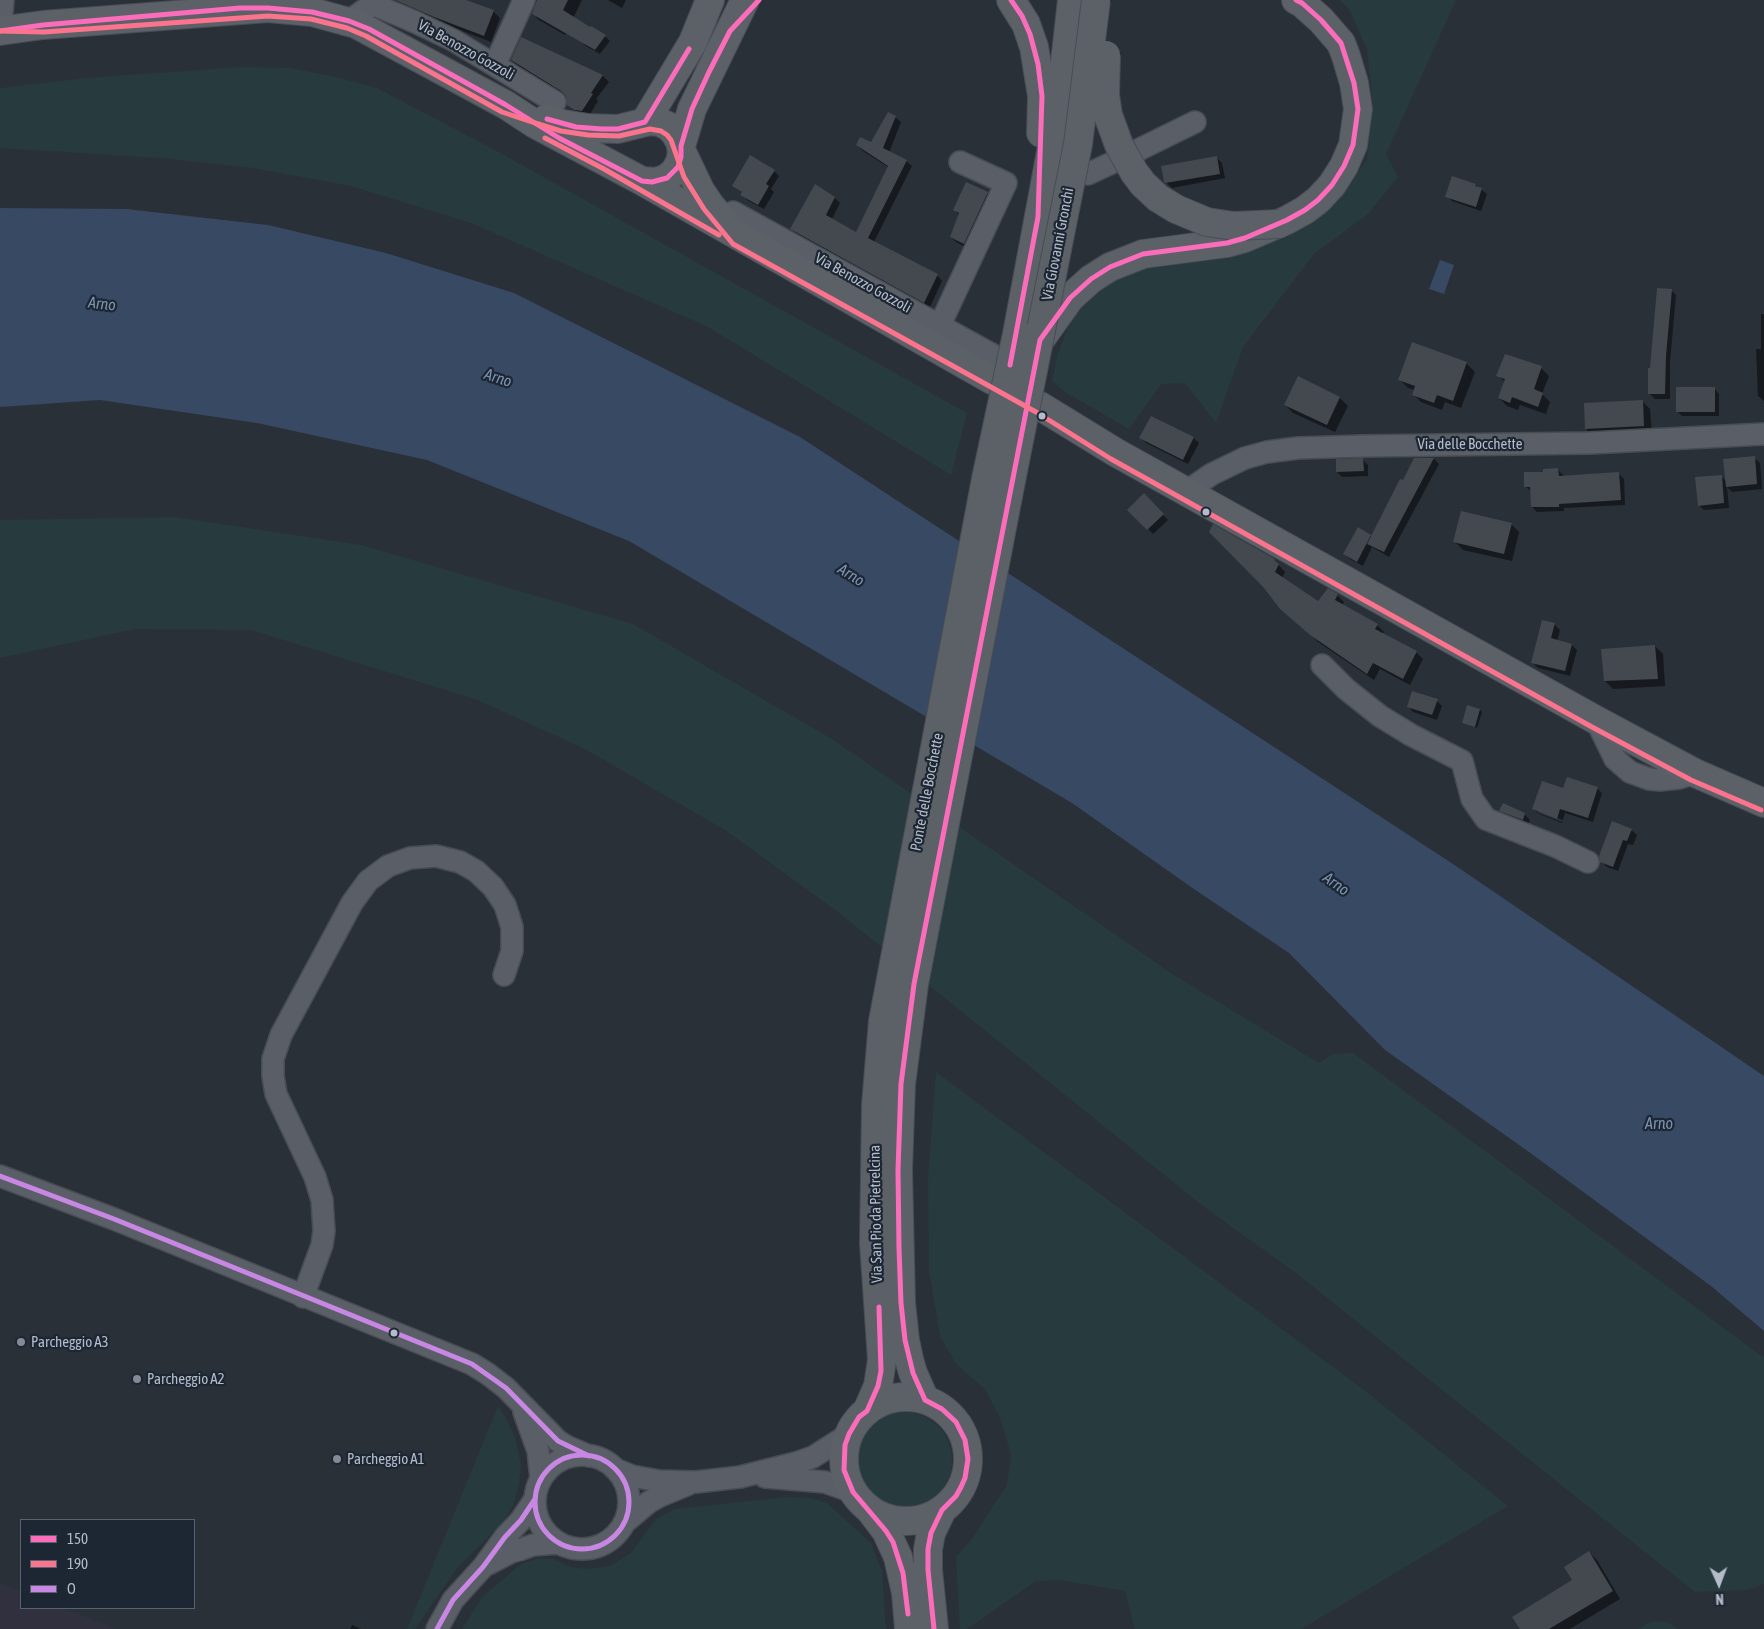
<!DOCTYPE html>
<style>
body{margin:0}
#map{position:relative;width:1764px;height:1629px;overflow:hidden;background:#2a3038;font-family:"Asap Condensed",sans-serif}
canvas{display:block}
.legend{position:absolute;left:20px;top:1519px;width:175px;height:90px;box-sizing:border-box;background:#1d2633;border:1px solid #59626f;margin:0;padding:6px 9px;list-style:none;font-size:15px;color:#b4bcc9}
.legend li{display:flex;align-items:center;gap:10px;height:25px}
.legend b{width:25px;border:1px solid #59626f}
.north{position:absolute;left:1694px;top:1559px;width:50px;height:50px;-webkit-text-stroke:4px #1d2633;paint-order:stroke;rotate:178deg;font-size:14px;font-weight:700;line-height:20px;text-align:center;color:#b4bcc9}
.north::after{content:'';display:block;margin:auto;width:18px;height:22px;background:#b4bcc9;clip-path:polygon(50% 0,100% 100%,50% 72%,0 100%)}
</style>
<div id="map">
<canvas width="1764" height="1629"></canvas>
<ul class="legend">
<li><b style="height:6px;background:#fb6dba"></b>150</li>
<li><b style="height:6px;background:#fc738d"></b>190</li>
<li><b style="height:6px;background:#c787e3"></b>O</li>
</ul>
<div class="north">N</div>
</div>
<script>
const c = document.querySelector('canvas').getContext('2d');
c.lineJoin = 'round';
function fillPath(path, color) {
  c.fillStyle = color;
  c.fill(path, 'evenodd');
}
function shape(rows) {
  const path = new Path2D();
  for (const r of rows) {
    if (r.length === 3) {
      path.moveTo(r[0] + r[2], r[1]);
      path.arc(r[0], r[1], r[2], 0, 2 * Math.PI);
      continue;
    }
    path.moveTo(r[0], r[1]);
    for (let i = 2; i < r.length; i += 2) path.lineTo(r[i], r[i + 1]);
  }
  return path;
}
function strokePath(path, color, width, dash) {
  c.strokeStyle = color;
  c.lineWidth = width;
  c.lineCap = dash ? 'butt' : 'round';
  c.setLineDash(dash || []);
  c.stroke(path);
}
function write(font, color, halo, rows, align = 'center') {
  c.font = font + ' "Asap Condensed",sans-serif';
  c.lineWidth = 4.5;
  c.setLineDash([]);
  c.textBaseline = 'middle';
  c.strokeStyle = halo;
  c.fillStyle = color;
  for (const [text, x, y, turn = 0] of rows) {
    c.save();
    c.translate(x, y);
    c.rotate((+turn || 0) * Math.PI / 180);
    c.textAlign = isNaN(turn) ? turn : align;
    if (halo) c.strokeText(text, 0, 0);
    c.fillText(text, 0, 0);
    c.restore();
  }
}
const medical = shape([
 [0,1583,21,1591,21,1608,63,1608,118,1629,0,1629]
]);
const green = shape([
 [1340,0,1456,0,1386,154,1398,177,1368,214,1314,254,1243,347,1216,423,1185,383,1161,384,1129,429,1065,392,1052,381,1057,356,1071,320,1097,287,1137,267,1298,229,1340,199,1367,159,1373,105,1367,49,1349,9],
 [242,67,290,68,336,77,377,88,495,150,967,413,951,475,708,327,471,223,351,186,253,168,161,158,0,148,0,88,86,78],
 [175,517,361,545,633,624,832,739,1174,975,1319,1063,1333,1054,1353,1053,1764,1358,1764,1584,1747,1590,1695,1592,1296,1273,1204,1207,838,912,725,830,583,748,475,699,251,630,135,629,0,658,0,520],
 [936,1072,1368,1393,1508,1506,1301,1629,1135,1629,1125,1591,1059,1580,1036,1581,967,1629,960,1629,956,1557,971,1540,1007,1485,1011,1454,1000,1418,985,1389,957,1365,940,1336,929,1270,928,1179],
 [498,1406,505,1416,515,1437,521,1465,519,1485,513,1506,500,1526,457,1568,415,1629,407,1629],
 [904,1460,48],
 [788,1497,810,1498,827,1503,871,1543,882,1571,886,1629,462,1629,482,1597,521,1564,539,1558,554,1559,569,1567,588,1569,610,1566,631,1553,656,1519,675,1509],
 [1657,1621,1669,1623,1678,1629,1638,1629,1650,1622]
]);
const water = shape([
 [0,208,126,209,268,225,386,253,514,293,800,437,1456,866,1764,1076,1764,1331,1711,1286,1529,1152,1385,1050,1289,953,1191,887,1072,803,629,541,427,460,257,423,100,400,0,407],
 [1440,260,1454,265,1444,294,1429,289]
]);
const shadow = shape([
 [388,0,462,0,493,11,500,18,491,42,442,23],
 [540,0,582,0,565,35,539,20,533,14],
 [608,0,626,0,622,8],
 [605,36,610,41,600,54,586,46,581,41],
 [512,60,571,61,603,76,609,82,596,99,598,101,588,117,582,116,568,104,567,96,518,66],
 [895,117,901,122,889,153,906,161,912,166,874,242,937,275,942,281,930,307,797,235,792,229,835,198,840,203,832,219,857,233,888,167,863,151,857,145,872,144],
 [1217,158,1222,163,1225,178,1172,188,1165,181],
 [774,171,779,176,771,189,774,192,764,209,747,200,742,194,743,193,734,186],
 [1475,185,1487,194,1481,211,1452,201,1447,196],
 [987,193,992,198,969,249,956,242,951,237,959,215,955,210],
 [1671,290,1676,295,1670,362,1670,399,1655,399,1650,394],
 [1761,314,1764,314,1764,401,1758,396,1756,349,1761,349],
 [1413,344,1467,364,1475,372,1461,408,1445,402,1442,410,1421,402,1413,394,1415,390,1408,388,1400,380],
 [1541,368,1549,376,1542,394,1550,402,1546,414,1520,405,1518,410,1507,406,1499,398,1505,382,1498,375],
 [1714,388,1719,394,1719,416,1682,416,1677,411],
 [1340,398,1348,406,1335,432,1293,413,1285,405],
 [1642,401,1650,409,1652,434,1594,437,1586,429],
 [1151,417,1194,438,1199,443,1188,464,1146,443,1141,438],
 [1754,458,1760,463,1762,489,1732,492,1727,487,1729,508,1704,510,1699,505,1721,476,1726,481],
 [1415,459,1434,459,1439,464,1389,557,1372,547,1363,566,1350,559,1345,554,1358,529,1372,537],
 [1363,460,1368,465,1368,476,1342,477,1337,472],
 [1558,470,1563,475,1563,477,1619,474,1624,479,1625,505,1564,508,1564,511,1537,512,1532,507,1532,492,1525,486,1544,473],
 [1144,495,1168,520,1153,534,1129,510],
 [1511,524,1519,532,1512,561,1463,550,1455,542],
 [1274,560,1285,572,1282,578,1318,603,1337,595,1344,602,1342,605,1377,625,1384,632,1382,634,1416,652,1423,659,1410,685,1380,669,1374,680,1318,642,1289,615,1265,587],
 [1554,624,1560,630,1557,641,1572,645,1577,650,1570,676,1538,668,1533,663],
 [1655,646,1663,654,1665,686,1613,689,1605,681],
 [1437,701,1442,706,1437,720,1413,712,1408,706],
 [1480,710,1482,712,1477,728,1463,722],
 [1597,788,1602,793,1593,822,1565,813,1562,823,1539,814,1534,809,1564,790],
 [1538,810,1563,820,1562,822,1538,813],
 [1503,805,1525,815,1530,820,1528,824,1506,815,1501,810],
 [1631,830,1637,835,1633,845,1628,844,1618,871,1607,867,1601,861],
 [1589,1552,1597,1560,1620,1599,1570,1629,1521,1629,1574,1580],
 [352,1625,361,1629,350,1629]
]);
const building = shape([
 [395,0,466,0,494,10,484,36,434,17],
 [537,0,568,0,563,10,590,27,591,26,606,35,595,50,532,14],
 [521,37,603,75,591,93,593,94,582,111,575,110,567,105,566,96,561,91,511,60],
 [888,112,896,116,883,148,907,160,868,238,938,274,924,303,790,229,815,184,835,197,826,215,856,232,888,166,856,145,860,137,871,142],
 [750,155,775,170,766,184,769,186,758,205,740,195,742,192,732,186],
 [1217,156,1220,174,1165,183,1164,182,1161,166],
 [1452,176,1476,184,1475,186,1482,188,1476,207,1445,197],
 [966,182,988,192,964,244,950,237,959,213,953,210],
 [1657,288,1672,289,1666,356,1665,394,1648,394,1648,368,1650,368],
 [1412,342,1467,362,1453,401,1437,395,1434,403,1412,395,1415,386,1398,380],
 [1505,354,1542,366,1534,389,1543,393,1538,407,1512,397,1510,403,1498,398,1505,379,1496,376],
 [1298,376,1340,397,1327,425,1284,405],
 [1676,387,1715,387,1715,412,1676,412],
 [1643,400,1644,426,1585,429,1584,403],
 [1151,416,1194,437,1183,460,1139,438],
 [1755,456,1757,484,1726,487,1723,459],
 [1363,458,1364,471,1336,472,1336,459],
 [1414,458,1434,458,1384,552,1367,544,1400,479,1403,480],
 [1558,468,1559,476,1619,472,1621,500,1559,504,1559,507,1531,507,1530,487,1524,487,1524,472,1543,472,1543,469],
 [1722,475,1724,503,1698,506,1695,477],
 [1144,493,1164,514,1147,530,1127,510],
 [1461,511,1512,523,1504,554,1453,542],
 [1213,524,1275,559,1274,560,1279,564,1275,572,1318,601,1328,588,1338,594,1335,600,1378,624,1375,629,1417,651,1403,679,1373,663,1367,674,1310,635,1280,609,1264,588,1209,532],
 [1358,527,1371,535,1357,562,1343,554],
 [1542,620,1555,623,1551,638,1572,644,1565,671,1531,663],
 [1655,645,1658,679,1604,681,1601,649],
 [1412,691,1438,699,1432,715,1407,707],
 [1467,705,1480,709,1475,727,1462,723],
 [1567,777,1598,787,1588,818,1560,809,1557,819,1532,809,1542,781,1563,788],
 [1503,803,1525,813,1523,820,1499,811],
 [1612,821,1632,829,1627,841,1623,840,1613,867,1600,862,1599,856],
 [1589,1551,1613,1591,1549,1629,1520,1629,1512,1617,1572,1580,1564,1567]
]);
const minor = shape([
 [349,21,367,8,375,5,415,22,453,40,555,102],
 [1,23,3,0],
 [495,65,524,0],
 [1132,153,1195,122],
 [1088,174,1118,160],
 [733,212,993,355],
 [940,325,1006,183,960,162],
 [1187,491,1212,474,1245,458,1267,452,1298,448,1363,446,1590,443,1764,434],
 [1322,665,1346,689,1380,716,1411,735,1462,761,1472,799,1486,819,1555,846,1588,862],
 [1596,720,1615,759,1630,772,1649,779,1660,780,1679,778,1695,773],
 [0,1176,114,1219,472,1364,488,1374,506,1388,558,1441,568,1447,589,1456],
 [303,1297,322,1245,324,1231,322,1200,315,1177,276,1094,273,1076,273,1059,281,1035,352,903,368,881,388,866,410,858,436,856,460,862,476,871,493,887,505,905,512,927,512,951,504,975],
 [524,1412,538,1451,541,1479],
 [582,1502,47],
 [615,1469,632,1476,659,1481,696,1482,740,1477,796,1463,813,1457,849,1434],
 [765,1477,825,1482,853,1492],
 [624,1523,649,1502,660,1496,689,1484],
 [488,1564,511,1552,522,1549,533,1545,559,1543],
 [437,1629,453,1600,483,1567,505,1537,521,1520,535,1499]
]);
const major = shape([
 [1011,0,1026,24,1034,47,1042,96,1041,133],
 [0,31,43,25,268,8,312,12,356,24,506,105,535,124,642,181,992,380],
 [546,119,563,124,588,128,618,129,650,121,659,122,668,126,675,133,680,142,682,152,680,162,675,171,667,178,657,182,642,181],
 [645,122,693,42,710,0],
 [681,146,692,109,745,0],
 [682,152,700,190,710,205,727,225],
 [1017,334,1061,98,1072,0],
 [1040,340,1070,298,1091,279,1110,267,1143,254,1227,243,1245,238,1287,220,1305,210,1318,200,1332,185,1344,166,1353,145,1358,109,1354,83,1346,56,1341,43,1321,20,1302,3,1296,0],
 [1040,406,1115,452,1596,720,1695,773,1764,803],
 [906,1459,62],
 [925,1400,913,1373,909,1359,905,1340,901,1303,898,1170,901,1084,914,984,1010,486],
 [867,1411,878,1386,882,1360,874,1243,876,1105,883,1021,986,479],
 [870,1510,886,1531,898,1557,906,1593,909,1629],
 [934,1629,928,1570,928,1549,931,1533,942,1510]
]);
const majorBridge = shape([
 [1106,55,1105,95,1108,115,1119,145,1134,172,1143,184,1158,198,1176,209,1207,222,1234,226,1279,224],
 [986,479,1017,334],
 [1010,486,1078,144,1096,0]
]);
const bus1 = shape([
 [0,31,43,25,240,8,268,8,312,12,349,21,369,29,506,105,559,138,642,181,652,182,667,178,678,167,681,157,681,146,692,109,709,72,730,31,759,0],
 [547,119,576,127,602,129,618,129,645,122,689,49],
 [1010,365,1038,217,1042,96,1038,64,1030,34,1022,16,1011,0],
 [879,1307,881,1371,878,1386,867,1411,859,1417,849,1434,845,1445,844,1470,853,1492,886,1531,893,1542,903,1573,908,1614],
 [934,1629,928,1570,928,1549,931,1533,942,1510,956,1496,961,1487,965,1478,968,1459,965,1440,956,1422,942,1409,925,1400,913,1373,905,1340,901,1303,899,1248,898,1170,901,1084,914,984,1040,340,1070,298,1091,279,1110,267,1143,254,1227,243,1245,238,1287,220,1305,210,1318,200,1332,185,1344,166,1353,145,1358,109,1354,83,1341,43,1321,20,1302,3,1296,0]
]);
const bus2 = shape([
 [0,31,44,32,268,16,311,19,347,28,366,36,502,112,535,123,561,131,588,135,619,136,650,129,661,131,667,135,671,140,684,177,704,209,733,244,1036,412,1111,459,1592,727,1691,780,1761,810],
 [545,138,604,169,719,235]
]);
const bus3 = shape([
 [0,1176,114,1219,472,1364,506,1388,558,1441,589,1456],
 [582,1502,47],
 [437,1629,453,1600,483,1567,505,1537,521,1520,535,1499]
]);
const markers = [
 [1042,416,4.5,"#b4bcc9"],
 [1206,512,4.5,"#b4bcc9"],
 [394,1333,4.5,"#b4bcc9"],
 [21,1342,5,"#848b96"],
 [137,1379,5,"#848b96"],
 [337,1459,5,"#848b96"]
];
const streetNames = [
 ["Via Benozzo Gozzoli",466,50,29],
 ["Via Giovanni Gronchi",1058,244,-79],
 ["Via Benozzo Gozzoli",863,283,29],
 ["Via delle Bocchette",1470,444],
 ["Ponte delle Bocchette",927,792,-79],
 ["Via San Pio da Pietrelcina",876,1214,-91]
];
const poiNames = [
 ["Parcheggio A3",31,1342],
 ["Parcheggio A2",147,1379],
 ["Parcheggio A1",347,1459]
];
const waterNames = [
 ["Arno",102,304,6],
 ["Arno",498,378,18],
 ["Arno",851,575,32],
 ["Arno",1336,884,36],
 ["Arno",1659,1124]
];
fillPath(medical, '#31303e');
fillPath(green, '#273a3e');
fillPath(water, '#384963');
fillPath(shadow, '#0007');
fillPath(building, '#444950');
strokePath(minor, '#484c53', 24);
strokePath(major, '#484c55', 30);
strokePath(minor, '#5a5e66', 21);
strokePath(major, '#5c6168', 28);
strokePath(majorBridge, '#484c55', 30, []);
strokePath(majorBridge, '#5c6168', 28);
strokePath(bus1, '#fb6dba', 5);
strokePath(bus2, '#fc738d', 5);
strokePath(bus3, '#c787e3', 5);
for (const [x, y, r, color] of markers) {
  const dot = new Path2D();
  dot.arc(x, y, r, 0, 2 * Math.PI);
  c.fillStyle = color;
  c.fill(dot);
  strokePath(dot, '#1d2633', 2);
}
write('15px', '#b4bcc9', '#1d2633', streetNames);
write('15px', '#b4bcc9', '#1d2633', poiNames, 'left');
write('italic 16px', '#7c92b1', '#1d2633', waterNames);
</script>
